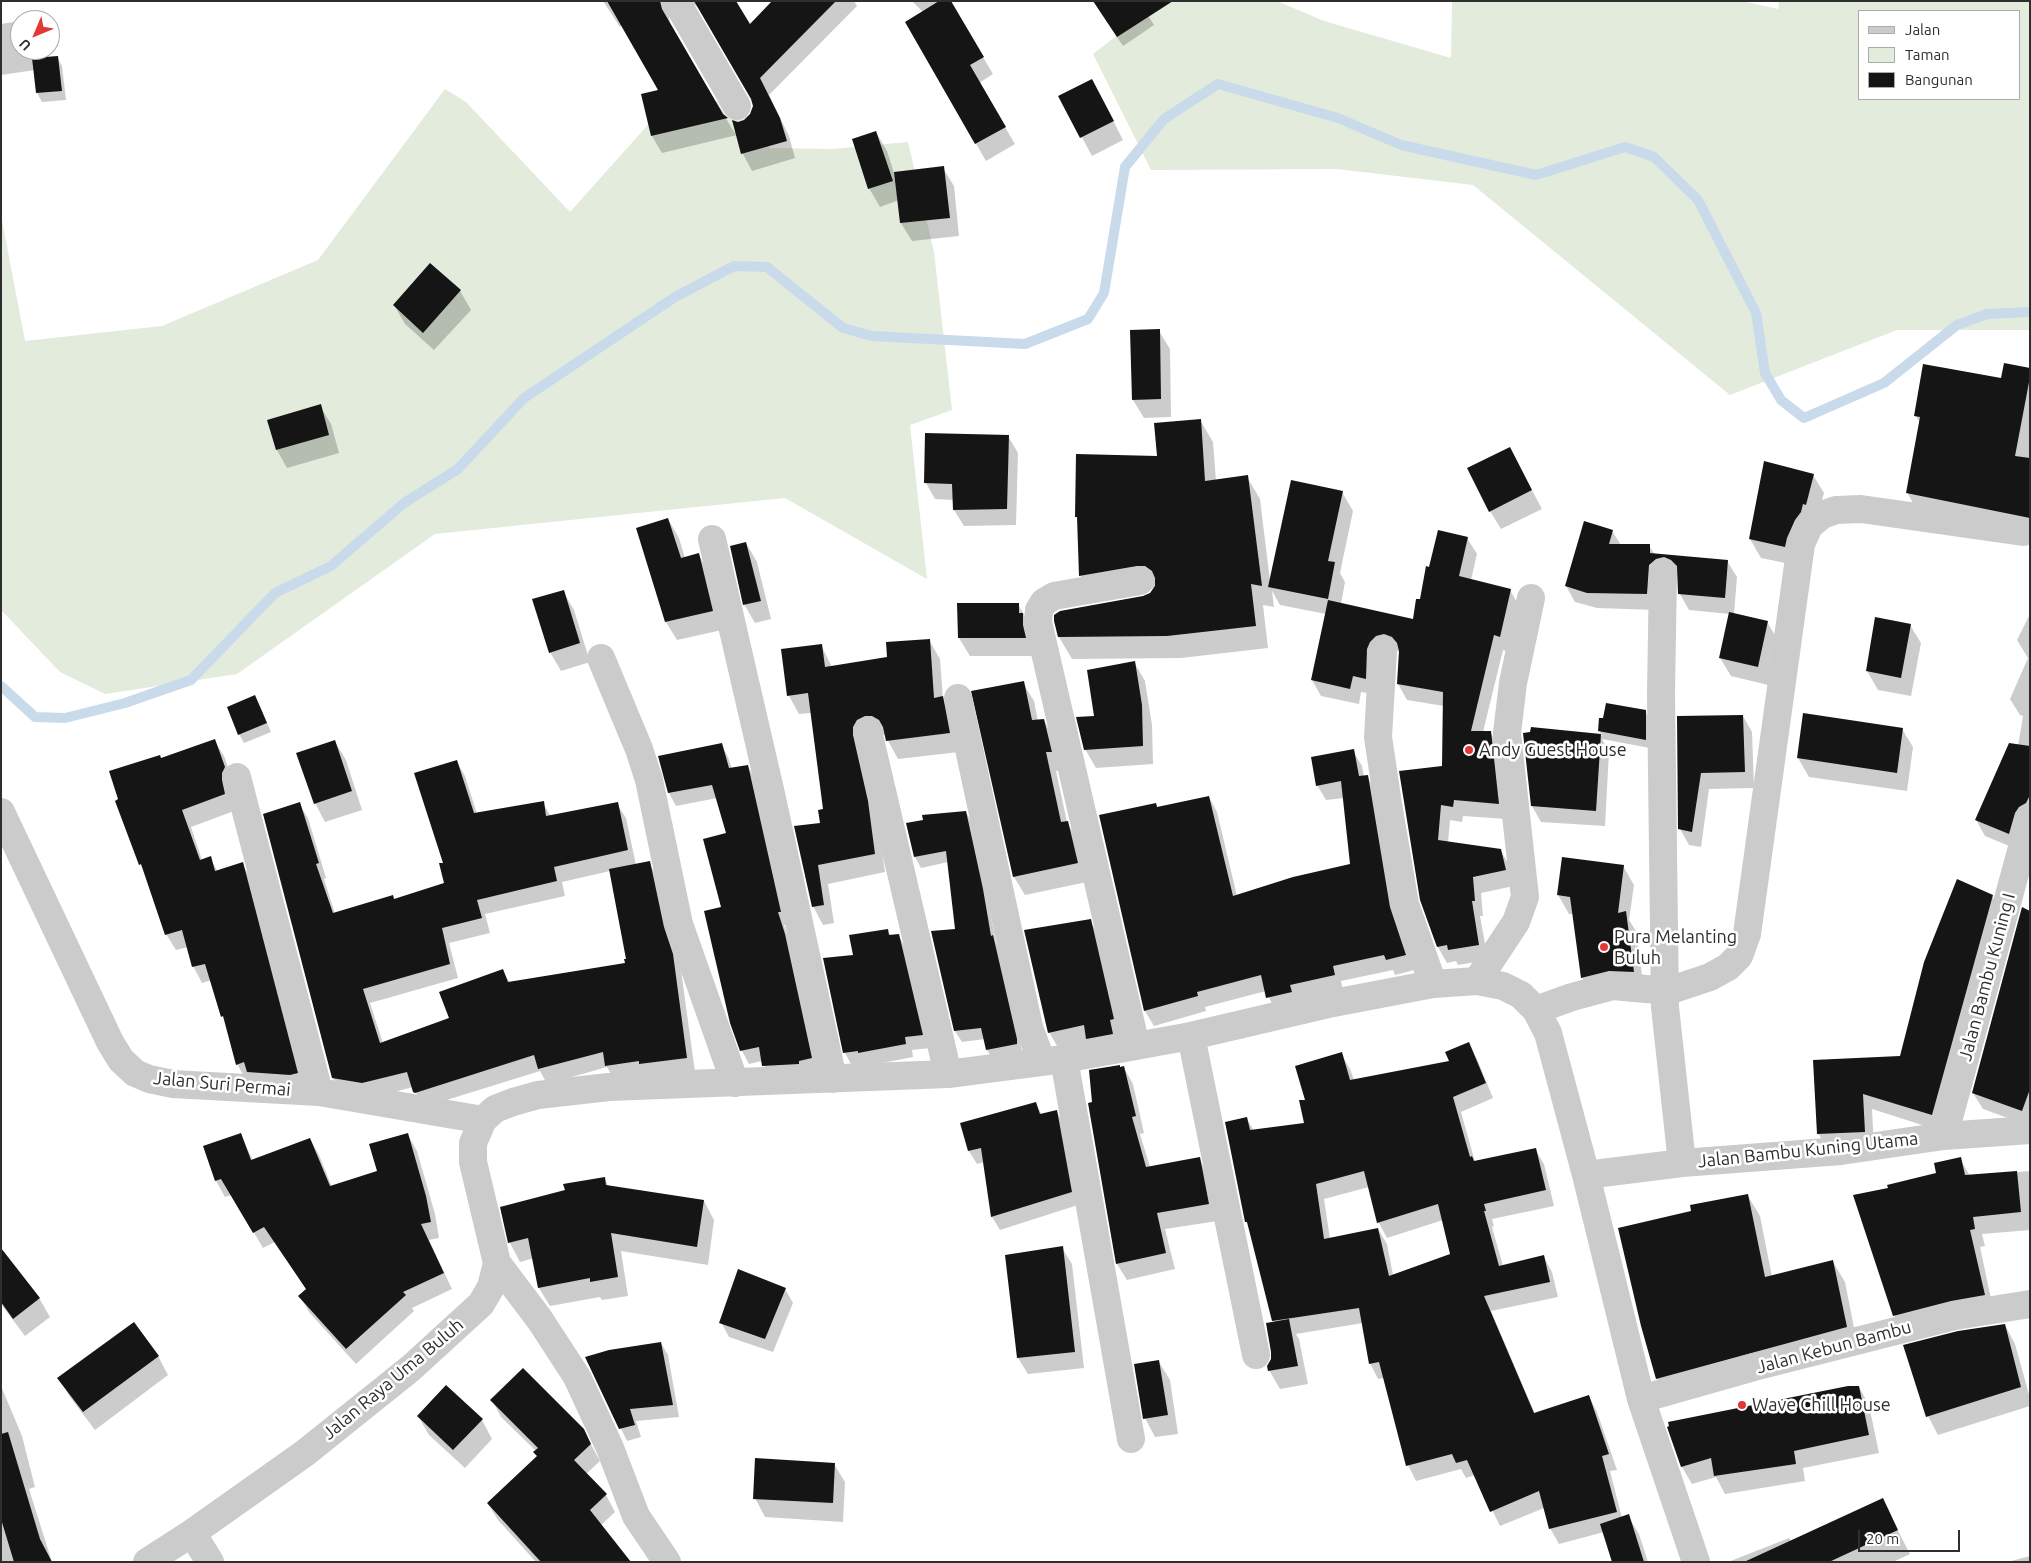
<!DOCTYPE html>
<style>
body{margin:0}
#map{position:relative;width:2031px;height:1563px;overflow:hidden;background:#fff;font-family:Ubuntu,sans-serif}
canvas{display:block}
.frame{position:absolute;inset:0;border:2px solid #2e2e2e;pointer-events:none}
.legend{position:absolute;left:1858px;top:10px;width:162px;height:90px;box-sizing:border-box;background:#fff;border:1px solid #ababab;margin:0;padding:6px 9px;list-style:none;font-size:15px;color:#2e2e2e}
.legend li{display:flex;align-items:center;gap:10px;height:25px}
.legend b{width:25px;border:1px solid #ababab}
.north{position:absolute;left:10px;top:10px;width:50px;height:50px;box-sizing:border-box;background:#fff;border:1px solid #ababab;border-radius:50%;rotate:225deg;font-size:14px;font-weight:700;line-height:20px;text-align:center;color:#2e2e2e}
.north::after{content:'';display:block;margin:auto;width:18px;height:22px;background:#e13835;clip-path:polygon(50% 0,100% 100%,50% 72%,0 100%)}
.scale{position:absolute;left:1858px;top:1530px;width:102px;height:22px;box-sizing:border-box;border:2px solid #2e2e2e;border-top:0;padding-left:6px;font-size:15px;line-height:18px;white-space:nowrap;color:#2e2e2e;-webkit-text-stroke:4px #fff;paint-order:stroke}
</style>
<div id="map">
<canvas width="2031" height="1563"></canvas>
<div class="frame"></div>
<ul class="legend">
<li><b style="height:6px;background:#cbcbcb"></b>Jalan</li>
<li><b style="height:14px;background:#e3ebdc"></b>Taman</li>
<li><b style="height:14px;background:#151515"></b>Bangunan</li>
</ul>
<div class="north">U</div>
<div class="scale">20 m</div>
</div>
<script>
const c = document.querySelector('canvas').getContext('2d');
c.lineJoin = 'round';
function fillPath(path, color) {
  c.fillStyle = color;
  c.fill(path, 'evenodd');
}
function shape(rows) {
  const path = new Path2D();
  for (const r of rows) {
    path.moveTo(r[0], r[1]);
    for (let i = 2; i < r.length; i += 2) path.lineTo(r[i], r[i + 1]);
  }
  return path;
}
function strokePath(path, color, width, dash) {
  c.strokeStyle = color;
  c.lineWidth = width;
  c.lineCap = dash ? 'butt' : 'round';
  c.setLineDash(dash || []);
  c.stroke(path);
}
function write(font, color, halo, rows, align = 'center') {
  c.font = font + ' Ubuntu,sans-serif';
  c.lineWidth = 5;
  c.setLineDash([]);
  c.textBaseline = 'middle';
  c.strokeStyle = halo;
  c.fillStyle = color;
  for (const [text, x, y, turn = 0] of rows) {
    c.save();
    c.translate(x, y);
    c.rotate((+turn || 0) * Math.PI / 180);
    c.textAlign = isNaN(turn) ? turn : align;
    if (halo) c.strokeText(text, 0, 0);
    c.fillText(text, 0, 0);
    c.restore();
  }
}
const green = shape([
 [1162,1,1277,1,1324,21,1451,58,1452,1,1742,1,1778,9,1779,1,2030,1,2030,330,1897,330,1730,395,1473,185,1337,169,1151,170,1093,54],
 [1860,11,2020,11,2020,99,1860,99],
 [445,89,466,102,570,212,654,118,736,96,770,148,832,149,908,142,934,252,952,410,910,425,927,579,785,498,599,517,435,534,237,674,105,694,60,672,1,610,1,215,25,341,162,326,318,260]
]);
const shadow = shape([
 [603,1,734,1,750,26,774,1,854,1,857,6,769,95,789,136,795,158,752,171,743,154,737,135,662,153,652,136,642,95,660,91,622,25,620,27],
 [687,2,695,5,701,10,752,98,754,106,751,115,745,121,738,123,736,135,671,27,669,18,672,10],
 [912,1,950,1,993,74,979,83,1015,144,986,161,906,22,923,12],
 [1139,1,1154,25,1123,46,1105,19],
 [20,21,20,50,33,50,35,59,57,57,62,66,66,100,42,102,37,93,35,70,1,75,1,24],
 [1060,97,1102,99,1123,140,1092,156],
 [876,132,887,151,894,173,943,168,954,186,959,236,912,241,901,223,899,200,880,207,869,188],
 [460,291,471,310,434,350,405,324,394,305],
 [1159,331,1170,349,1171,417,1144,418,1133,400],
 [2030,370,2030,532,1916,509,1907,492,1920,423,1916,416,2002,379],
 [320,406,331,424,339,453,287,468,277,450],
 [1200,420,1213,442,1216,481,1247,477,1260,499,1270,581,1342,492,1353,511,1340,573,1345,582,1341,604,1414,620,1421,601,1430,568,1467,538,1477,554,1471,580,1510,590,1519,606,1508,652,1503,650,1483,732,1491,733,1500,749,1507,819,1463,816,1462,822,1450,820,1448,843,1500,850,1510,866,1514,886,1481,893,1483,916,1480,916,1488,960,1458,965,1456,961,1447,963,1438,947,1421,900,1443,767,1444,706,1407,700,1398,684,1400,652,1394,650,1374,694,1361,692,1359,704,1321,696,1312,680,1326,614,1280,605,1272,591,1274,607,1263,605,1268,648,1181,658,1072,659,1059,637,1151,594,1155,588,1093,597,1080,575,1078,521,1076,516,1158,457],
 [1008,436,1018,453,1016,525,964,526,954,510,954,500,935,499,926,483],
 [1510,449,1542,509,1501,529,1490,511],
 [1765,463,1813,475,1824,493,1816,523,1795,565,1761,558,1750,539],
 [668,519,679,538,685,558,699,555,709,573,722,630,677,640,666,622],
 [1612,531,1621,545,1649,546,1655,555,1727,561,1737,577,1734,614,1767,622,1778,640,1768,685,1731,676,1720,658,1730,614,1689,610,1680,594,1679,575,1674,573,1656,610,1597,608,1575,602,1566,586],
 [746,543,757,562,771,619,755,623,744,604],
 [563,591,574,610,590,662,561,671,550,652],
 [1018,604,1029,623,1035,656,970,656,959,638],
 [2030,614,2030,822,2019,850,1985,836,1976,820,2018,746,2023,716,2020,715,2010,699,2028,658,2017,640],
 [1910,625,1921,643,1911,696,1878,690,1867,671],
 [929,640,940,659,943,699,953,716,959,752,898,759,885,735,875,734,878,821,885,872,828,884,834,923,823,925,813,906,824,810,811,713,799,714,789,696,821,645,832,667,889,658],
 [1134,662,1145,681,1152,725,1153,764,1096,768,1085,749,1095,717],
 [1023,683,1034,701,1038,721,1044,720,1054,739,1062,770,1056,771,1067,822,1078,841,1087,882,1025,895,1014,877],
 [260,706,271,732,244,743,239,734],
 [1645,711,1650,720,1650,748,1602,739,1609,752,1605,826,1541,822,1532,806,1532,728,1602,736,1599,730],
 [1804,715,1902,729,1913,747,1907,791,1809,777,1798,758],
 [1743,716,1752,732,1754,788,1709,789,1701,847,1689,845,1680,829,1678,718],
 [214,740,224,756,234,784,234,811,191,827,202,860,210,858,218,872,242,864,252,880,306,1089,246,1080,237,1064,226,1022,212,980,202,983,193,966,188,947,176,950,166,934,147,876,140,864,161,760],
 [335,742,346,760,362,810,325,822,315,803],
 [721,744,728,757,732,769,748,766,755,779,787,925,784,925,792,948,819,1071,770,1078,762,1061,749,1064,742,1051,732,1023,722,908,727,834,717,798,676,806,669,793,659,757],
 [1353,751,1362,766,1364,777,1367,776,1376,792,1414,970,1395,975,1393,970,1341,981,1343,991,1276,1012,1266,991,1205,1007,1206,1011,1154,1026,1145,1011,1156,804,1158,809,1209,797,1217,812,1237,896,1352,865,1344,798,1326,800,1317,785],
 [457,762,465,776,477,814,543,803,551,817,617,804,626,818,636,865,649,863,658,878,681,970,695,1072,614,1080,607,1067,547,1084,540,1071,424,1107,413,1087,371,1098,341,1093,333,1078,299,804,308,818,326,878,324,879,335,914,394,900,446,884,444,864],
 [610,871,627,960,626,964,510,983,503,971,450,1018,383,1043,370,1003,458,978,449,943,490,933,485,914,565,896,562,882],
 [966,812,972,823,996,942,999,948,1023,1055,994,1061,987,1050,985,1039,962,1042,955,1031,932,932,956,930,948,862,921,868,915,857],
 [1623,866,1634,885,1629,920,1636,931,1644,990,1593,997,1582,978,1573,914,1569,914,1558,895],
 [1992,896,2001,912,1941,1131,1872,1109,1874,1147,1827,1149,1818,1133,1901,1057],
 [2030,912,2030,1126,1983,1109,1973,1093],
 [1090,921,1101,939,1124,1038,1060,1051,1049,1032],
 [887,930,891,936,899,936,906,949,930,1048,912,1050,913,1057,867,1066,852,1066,845,1053,854,956],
 [1469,1044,1477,1059,1493,1098,1461,1112,1475,1162,1535,1149,1544,1164,1554,1206,1492,1219,1494,1226,1492,1227,1503,1266,1544,1257,1552,1272,1558,1297,1491,1311,1535,1414,1589,1396,1597,1412,1617,1470,1610,1471,1622,1518,1628,1516,1639,1534,1648,1562,1613,1562,1604,1532,1559,1544,1550,1528,1544,1508,1500,1526,1475,1475,1466,1478,1461,1469,1416,1481,1408,1465,1384,1378,1378,1379,1370,1363,1363,1323,1296,1334,1299,1339,1308,1384,1280,1389,1269,1370,1272,1360,1274,1323,1249,1227,1246,1221,1247,1119,1254,1131,1305,1124,1307,1100,1341,1054,1350,1069,1354,1080,1450,1062],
 [1369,1187,1379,1223,1387,1238,1443,1220,1451,1255,1393,1275,1387,1244,1378,1229,1330,1239,1324,1199],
 [1120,1068,1124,1068,1133,1084,1144,1133,1140,1134,1150,1167,1199,1158,1208,1175,1218,1221,1165,1229,1175,1269,1127,1280,1117,1264,1093,1103],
 [1035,1103,1042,1115,1057,1112,1064,1125,1078,1205,1000,1230,992,1217,984,1162,977,1164,969,1151,962,1124],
 [241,1135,253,1161,310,1139,319,1155,332,1187,378,1171,408,1135,417,1151,435,1214,439,1238,429,1240,452,1289,412,1308,414,1311,356,1364,309,1312,300,1296,307,1290,275,1242,263,1248,232,1195,225,1197,216,1181,204,1147],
 [1960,1159,1970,1176,2030,1171,2030,1230,1982,1234,1985,1246,1980,1247,1994,1313,1904,1333,1894,1315,1889,1189,1938,1174],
 [604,1178,609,1187,704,1201,714,1220,708,1265,621,1251,628,1296,602,1300,600,1297,550,1306,539,1288,534,1258,520,1262,510,1243,501,1208,566,1191],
 [1748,1196,1760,1216,1772,1277,1833,1262,1845,1282,1858,1348,1669,1399,1657,1378,1693,1211],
 [1062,1248,1072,1264,1084,1368,1028,1374,1018,1358],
 [1,1267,39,1298,50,1317,25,1336,1,1304],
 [785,1289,793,1303,773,1352,729,1337,721,1322],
 [2005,1325,2015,1344,2030,1398,2030,1406,1938,1435,1928,1416],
 [661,1343,668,1355,679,1417,636,1421,641,1437,627,1441,587,1358],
 [158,1356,168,1375,95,1430,70,1397,59,1378],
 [1159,1362,1170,1380,1178,1434,1155,1437,1145,1418],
 [1,1386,22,1436,35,1487,29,1489,52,1562,1,1562],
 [1859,1387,1869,1405,1879,1453,1803,1468,1805,1481,1725,1494,1716,1477,1692,1484,1682,1467,1668,1428],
 [492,1400,583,1430,600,1461,586,1474,606,1495,615,1512,601,1525,547,1562,536,1562,498,1520,488,1504,537,1457,536,1451,501,1417],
 [418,1416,482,1420,492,1439,465,1468,429,1435],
 [834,1464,845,1482,843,1522,765,1517,755,1498],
 [1882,1500,1910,1554,1893,1562,1728,1562,1789,1538,1791,1541],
 [2030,1556,2030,1562,2011,1562,2011,1561]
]);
const stream = shape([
 [1,686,35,717,65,718,125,703,191,680,275,593,331,566,404,503,458,469,524,398,675,297,734,266,767,267,843,328,872,336,1025,344,1088,319,1104,293,1125,167,1164,119,1218,84,1338,118,1401,145,1536,175,1625,147,1654,157,1698,200,1756,313,1765,373,1781,400,1804,418,1884,383,1957,325,1987,314,2030,312]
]);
const building = shape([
 [607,1,660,1,662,9,723,114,728,118,651,136,641,94,658,90],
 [694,1,736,1,750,24,772,1,836,1,760,78,780,118,787,141,741,154,732,120,738,122,744,120,750,114,753,106,751,99],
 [939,1,951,1,984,57,970,65,1006,127,975,144,905,22],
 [1093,1,1173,1,1117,37],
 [58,56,62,91,36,93,32,58],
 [1092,79,1114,121,1080,138,1058,96],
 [876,131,893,181,868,189,852,139],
 [944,166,950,218,900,223,894,172],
 [430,263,461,290,423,333,393,305],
 [1160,329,1161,399,1132,400,1130,330],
 [2004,363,2030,368,2030,377,2015,456,2030,458,2030,518,1906,493,1920,417,1914,416,1923,364,2001,378],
 [321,404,329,435,276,450,267,420],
 [1201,419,1205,481,1248,475,1262,586,1251,584,1256,626,1167,636,1058,637,1054,621,1054,615,1060,611,1143,596,1150,593,1155,586,1155,578,1152,571,1145,566,1137,566,1079,576,1077,517,1075,517,1076,454,1157,456,1154,423],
 [925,433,1009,435,1007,509,953,510,952,484,924,483],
 [1510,447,1532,490,1489,512,1467,468],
 [1764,461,1814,474,1806,505,1803,504,1801,512,1795,520,1787,538,1785,547,1749,539],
 [1291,480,1343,491,1328,561,1335,562,1328,599,1268,587],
 [668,518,681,558,699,553,713,611,665,622,636,528],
 [1584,521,1613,530,1609,544,1650,544,1650,553,1728,560,1725,598,1678,594,1677,566,1671,560,1664,557,1656,559,1649,565,1647,594,1587,593,1565,586],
 [1438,530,1468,537,1459,576,1511,589,1500,637,1494,635,1471,731,1491,731,1499,804,1454,800,1453,807,1441,805,1438,840,1501,849,1506,870,1473,877,1475,901,1472,901,1479,945,1448,950,1447,945,1437,947,1420,900,1399,771,1442,766,1443,692,1397,684,1399,651,1397,643,1392,637,1384,634,1376,636,1370,642,1367,649,1366,679,1353,676,1350,689,1311,680,1328,600,1413,619,1416,599,1420,599,1426,566,1429,567],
 [746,542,761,601,743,605,730,546],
 [564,590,580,643,549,653,532,599],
 [957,603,1019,603,1019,613,1023,613,1023,625,1026,638,958,638],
 [1729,612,1768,621,1758,667,1719,658],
 [1875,617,1911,624,1901,678,1866,671],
 [930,639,934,698,943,696,950,733,886,741,883,727,879,720,872,716,865,716,857,720,853,727,853,735,868,801,875,854,818,865,824,905,812,907,794,826,820,823,818,810,823,809,808,693,787,696,781,649,822,644,825,667,887,657,886,642],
 [1135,661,1142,705,1143,746,1084,750,1076,717,1094,716,1087,670],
 [1024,681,1032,720,1044,719,1052,752,1046,752,1061,822,1068,821,1078,863,1013,877,971,691],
 [255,695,267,723,238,735,227,707],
 [1606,703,1646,710,1646,740,1598,731,1599,718,1603,718],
 [1803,713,1903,728,1897,773,1797,758],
 [1743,715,1745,772,1701,773,1692,832,1678,829,1677,716],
 [1531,727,1601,734,1596,811,1531,806,1523,733,1530,732],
 [215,739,225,767,222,773,222,780,225,794,182,810,200,860,211,856,215,871,243,862,298,1073,290,1075,247,1072,244,1062,236,1065,223,1016,221,1017,205,964,192,967,182,930,165,935,141,864,139,865,115,801,118,799,109,771,160,755,161,758],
 [335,740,352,791,314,804,296,753],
 [722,743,729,768,748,765,781,912,778,912,785,934,812,1058,799,1061,799,1064,762,1066,759,1047,740,1051,730,1023,704,911,721,907,703,839,726,833,712,785,668,793,658,756],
 [2009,743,2030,746,2030,795,2026,803,2019,807,2015,813,2009,834,1975,820],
 [1354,749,1359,776,1368,775,1390,907,1406,955,1386,960,1384,955,1333,966,1335,975,1290,985,1292,992,1266,998,1261,975,1197,992,1198,996,1144,1011,1099,815,1156,803,1157,807,1209,796,1233,896,1293,877,1350,864,1341,781,1316,786,1311,757],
 [457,760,474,813,544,801,546,816,618,802,628,850,554,867,557,881,477,900,482,918,442,928,450,964,363,989,380,1043,449,1018,439,992,503,969,508,982,625,963,624,959,626,959,609,869,650,861,664,927,673,954,687,1058,639,1064,639,1061,605,1066,603,1052,538,1069,534,1055,415,1093,413,1092,407,1072,362,1083,332,1078,263,814,300,802,319,863,316,864,333,913,393,895,394,899,444,883,439,863,443,863,414,773],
 [966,811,983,889,991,936,993,935,1017,1039,1017,1044,986,1050,981,1028,954,1031,931,931,955,929,946,851,914,857,906,823,923,820,922,815],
 [1562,857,1624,865,1618,913,1626,911,1634,972,1609,971,1581,978,1570,897,1557,895],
 [1957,879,1993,895,1932,1115,1863,1094,1865,1132,1817,1134,1813,1060,1900,1056,1924,962],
 [2022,907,2030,911,2030,1089,2022,1111,1972,1093],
 [1091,919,1114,1019,1110,1020,1113,1034,1086,1039,1084,1025,1048,1033,1024,930],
 [888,929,889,935,899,934,923,1035,905,1037,906,1044,858,1053,858,1051,843,1053,823,958,853,955,849,935],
 [1469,1042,1486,1083,1453,1097,1470,1157,1472,1156,1474,1161,1536,1148,1546,1190,1484,1204,1486,1211,1484,1211,1499,1266,1544,1255,1550,1282,1484,1296,1534,1413,1589,1395,1609,1454,1602,1456,1617,1512,1549,1529,1539,1491,1490,1512,1467,1460,1456,1463,1452,1454,1406,1466,1379,1362,1369,1364,1359,1308,1272,1321,1247,1222,1245,1222,1225,1122,1247,1117,1250,1130,1304,1123,1299,1100,1305,1100,1295,1066,1342,1052,1350,1080,1449,1061,1445,1052],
 [1364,1171,1377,1223,1438,1204,1450,1254,1389,1276,1378,1228,1324,1239,1316,1184],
 [1120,1065,1120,1067,1124,1066,1136,1116,1132,1117,1146,1167,1200,1157,1209,1204,1157,1213,1166,1253,1116,1264,1088,1103,1092,1102,1089,1070],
 [1036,1102,1040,1114,1057,1110,1072,1192,991,1217,981,1148,968,1151,960,1123],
 [241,1133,251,1160,310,1138,330,1186,377,1171,369,1144,408,1133,426,1196,431,1222,421,1224,444,1273,403,1292,406,1295,346,1349,298,1296,306,1289,264,1227,253,1233,221,1179,215,1181,203,1146],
 [1961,1157,1965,1175,2017,1171,2021,1212,1973,1217,1975,1229,1970,1230,1985,1295,1951,1301,1893,1316,1853,1195,1888,1188,1887,1185,1936,1173,1934,1163],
 [605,1177,606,1185,704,1200,697,1247,611,1233,618,1277,590,1282,590,1278,538,1288,528,1238,508,1243,500,1207,565,1190,563,1184],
 [1748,1194,1765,1277,1833,1260,1847,1327,1656,1379,1641,1326,1618,1228,1691,1211,1690,1205],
 [1063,1246,1075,1352,1017,1358,1005,1255],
 [1,1248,40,1298,13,1319,1,1302],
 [738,1269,786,1288,765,1339,719,1323],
 [1289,1319,1298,1366,1268,1371,1267,1366,1271,1359,1271,1352,1266,1323],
 [134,1322,159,1356,83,1412,57,1378],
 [2005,1324,2021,1387,1926,1417,1903,1345,1958,1331],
 [661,1342,673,1405,630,1409,635,1425,619,1429,585,1357,609,1350],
 [1159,1360,1168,1415,1143,1419,1134,1364],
 [523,1368,584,1429,591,1444,574,1460,607,1494,590,1510,631,1562,541,1562,487,1503,537,1456,533,1452,538,1448,490,1400],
 [446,1385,483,1419,453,1450,417,1416],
 [1848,1386,1859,1386,1869,1435,1794,1451,1796,1464,1714,1476,1711,1458,1681,1467,1667,1427,1669,1426,1668,1422],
 [8,1432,40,1539,52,1562,14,1562,1,1519,1,1434],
 [755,1458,835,1463,833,1503,753,1499],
 [1883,1498,1898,1530,1829,1562,1744,1562],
 [1629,1514,1644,1562,1612,1562,1600,1524]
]);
const minor = shape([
 [676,1,737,106],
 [712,539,771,794,833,1079],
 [1663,573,1661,693,1665,1007,1682,1163],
 [1383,650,1378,737,1388,804,1405,904,1433,984],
 [601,658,639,749,649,780,679,924,735,1083],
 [958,698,1029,1027,1042,1062],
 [868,731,948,1074],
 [237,777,319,1092],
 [1,812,110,1042,121,1060,135,1073,149,1079,173,1084,319,1092,483,1120],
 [1477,981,1516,922,1525,897,1507,733,1513,683,1531,598],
 [1536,1010,1572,997,1613,986,1668,991,1710,977,1728,967,1739,956,1747,934,1801,544,1809,526,1822,515,1836,510,1861,509,2023,532],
 [1191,1036,1256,1355],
 [1136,1046,1038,622,1039,610,1044,602,1054,596,1140,581],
 [1064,1059,1131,1439],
 [1944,1136,2030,818],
 [1586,1175,1682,1163,1841,1151,1944,1136,2030,1130],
 [497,1263,540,1320,577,1377,610,1448,636,1516,667,1562],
 [1641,1399,1754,1367,1955,1316,2030,1304],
 [192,1533,210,1562],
 [147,1562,192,1533,305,1453,411,1368,481,1304,491,1287,497,1263,473,1162,473,1143,483,1120,495,1109,513,1102,538,1095,609,1087,948,1074,1064,1059,1191,1036,1328,1004,1433,984,1477,981,1503,986,1521,995,1536,1010,1548,1033,1586,1175,1641,1399,1696,1562]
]);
const markers = [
 [1469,750,5,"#e13835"],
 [1604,947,5,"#e13835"],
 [1742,1405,5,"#e13835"]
];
const poiNames = [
 ["Andy Guest House",1479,750],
 ["Pura Melanting",1614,937],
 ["Buluh",1614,958],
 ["Wave Chill House",1752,1405]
];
const streetNames = [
 ["Jalan Bambu Kuning I",1987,977,-75],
 ["Jalan Suri Permai",222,1084,5],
 ["Jalan Bambu Kuning Utama",1808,1150,-6],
 ["Jalan Kebun Bambu",1834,1347,-15],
 ["Jalan Raya Uma Buluh",393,1379,-40]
];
fillPath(green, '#e3ebdc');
fillPath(shadow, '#0003');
strokePath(stream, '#c9daeb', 10);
fillPath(building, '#151515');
strokePath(minor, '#cbcbcb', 28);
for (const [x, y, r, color] of markers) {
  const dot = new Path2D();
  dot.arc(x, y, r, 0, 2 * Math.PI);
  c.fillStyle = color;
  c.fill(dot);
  strokePath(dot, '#fff', 2);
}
write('18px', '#2e2e2e', '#fff', poiNames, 'left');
write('18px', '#2e2e2e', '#fff', streetNames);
</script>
